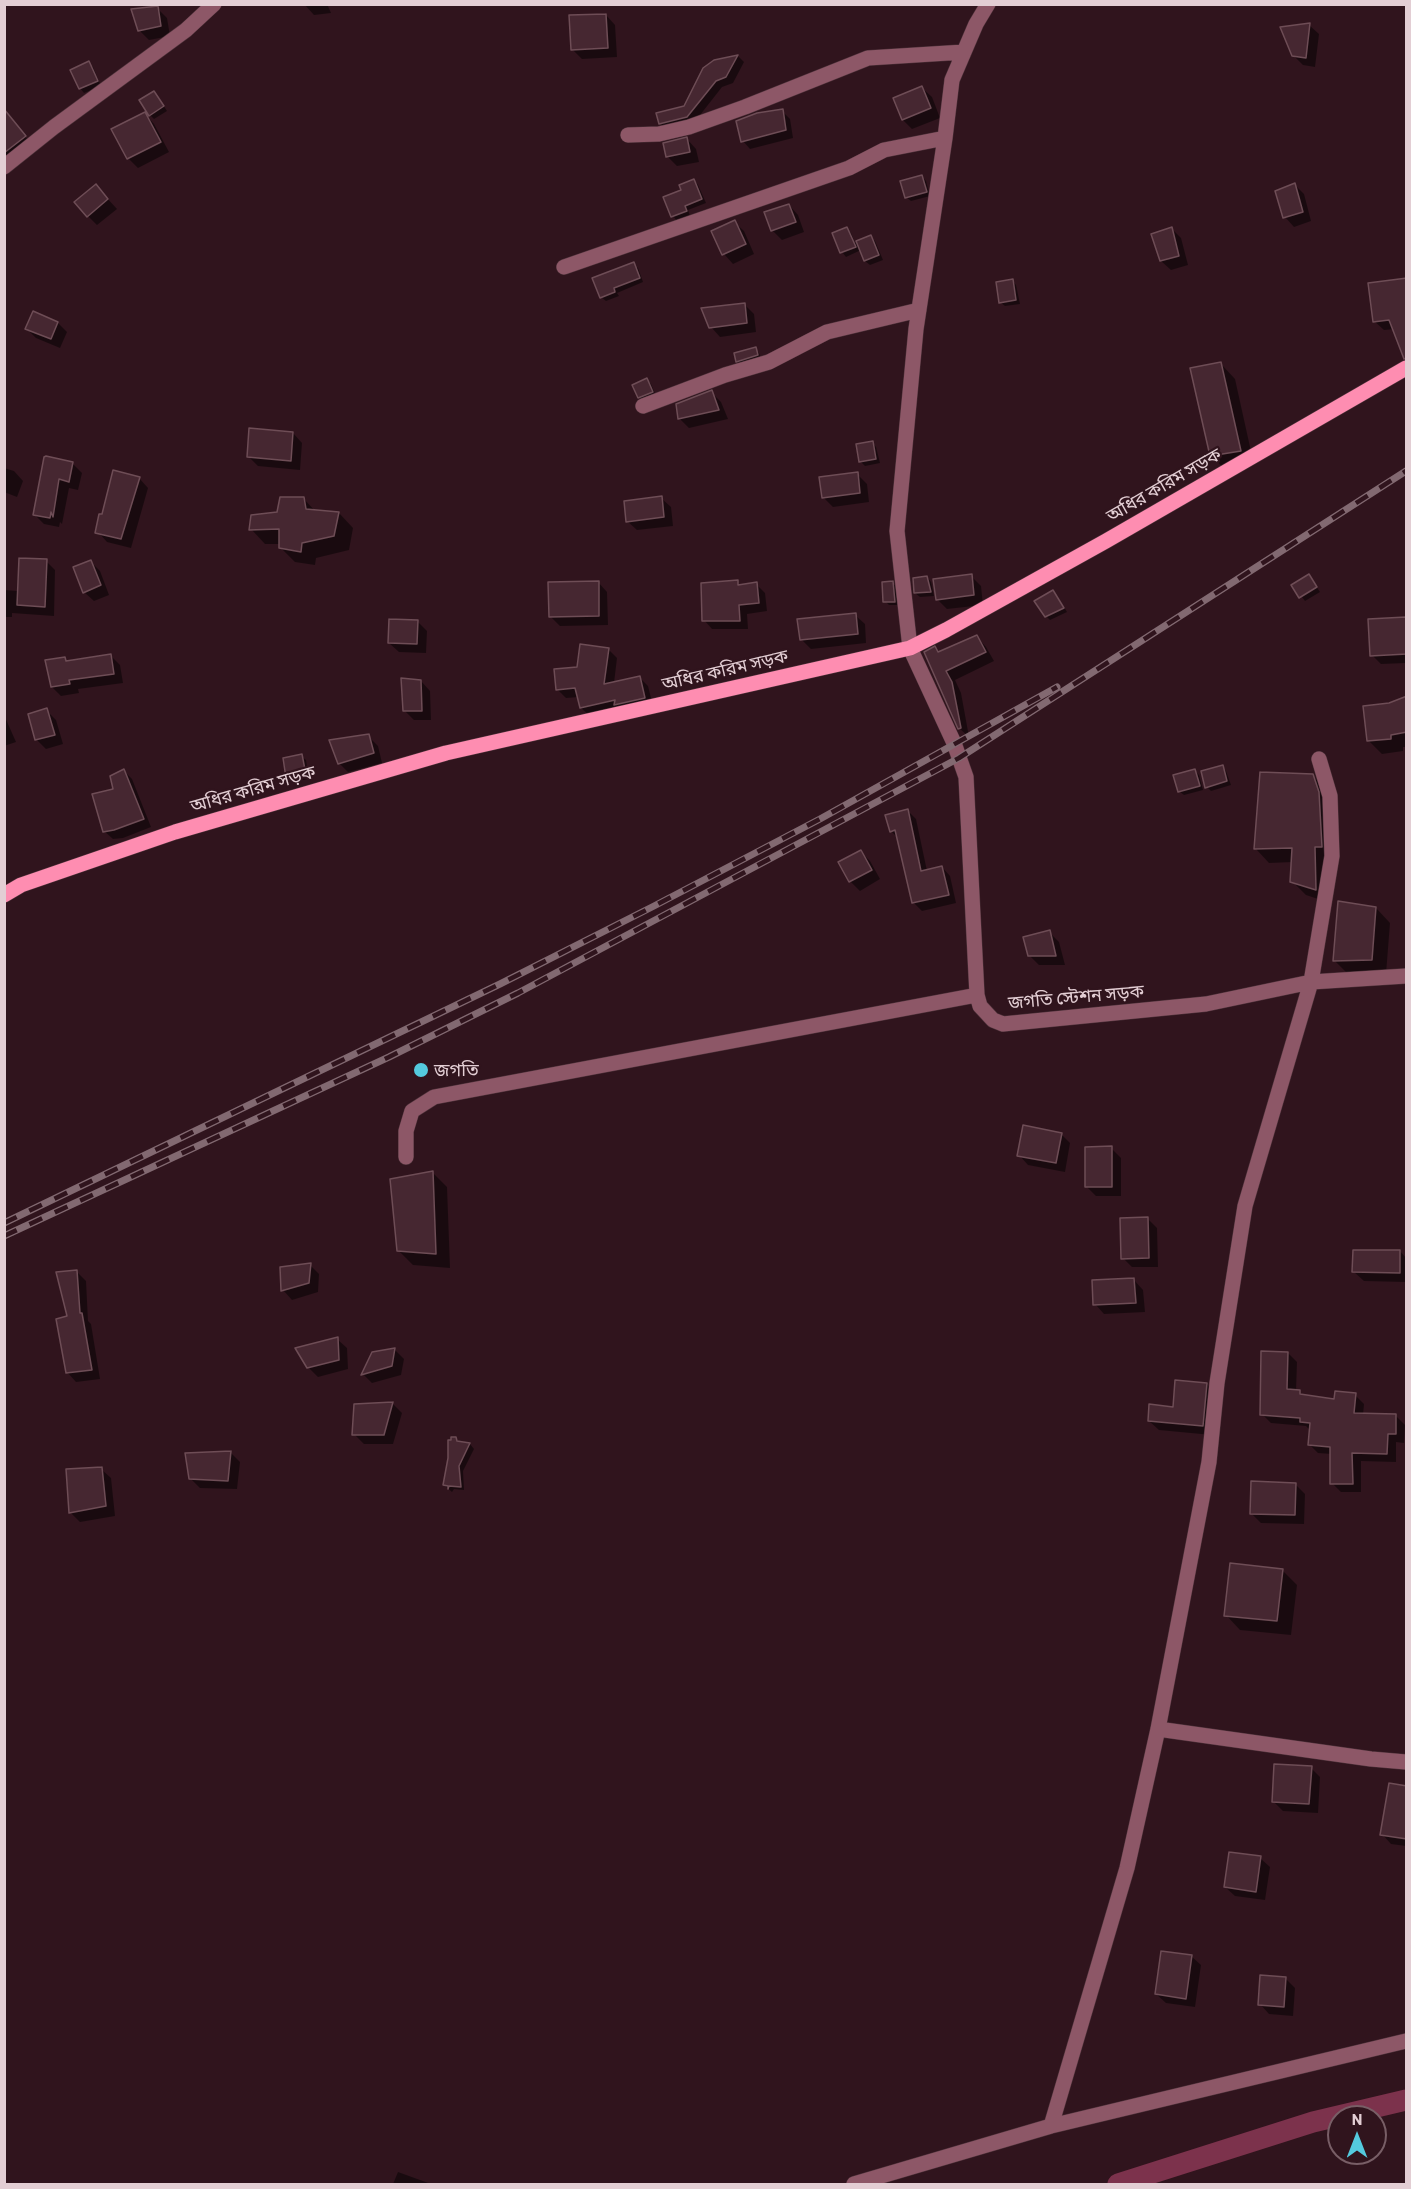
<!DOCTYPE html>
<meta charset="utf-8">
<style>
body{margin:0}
#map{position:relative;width:1411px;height:2189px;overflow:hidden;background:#30141d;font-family:Barlow,sans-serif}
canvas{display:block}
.frame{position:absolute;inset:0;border:6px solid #e3ced4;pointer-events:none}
.north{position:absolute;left:1327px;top:2105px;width:60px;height:60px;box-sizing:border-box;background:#30141d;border:2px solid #785e66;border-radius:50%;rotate:0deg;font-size:16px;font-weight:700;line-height:24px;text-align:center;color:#e3ced4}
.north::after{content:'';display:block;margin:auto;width:21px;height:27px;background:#54cade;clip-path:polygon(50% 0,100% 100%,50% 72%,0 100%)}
</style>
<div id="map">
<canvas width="1411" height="2189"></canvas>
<div class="frame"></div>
<div class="north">N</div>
</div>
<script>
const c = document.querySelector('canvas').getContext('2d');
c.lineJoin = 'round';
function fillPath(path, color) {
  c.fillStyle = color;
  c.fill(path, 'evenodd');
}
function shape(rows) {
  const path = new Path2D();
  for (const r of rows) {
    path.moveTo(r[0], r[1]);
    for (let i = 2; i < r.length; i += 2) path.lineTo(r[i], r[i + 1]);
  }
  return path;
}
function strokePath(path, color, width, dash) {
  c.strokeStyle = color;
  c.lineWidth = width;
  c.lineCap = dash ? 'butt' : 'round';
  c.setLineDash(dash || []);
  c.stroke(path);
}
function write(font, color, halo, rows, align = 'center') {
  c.font = font + ' Barlow,"Noto Sans Bengali",sans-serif';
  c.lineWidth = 4.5;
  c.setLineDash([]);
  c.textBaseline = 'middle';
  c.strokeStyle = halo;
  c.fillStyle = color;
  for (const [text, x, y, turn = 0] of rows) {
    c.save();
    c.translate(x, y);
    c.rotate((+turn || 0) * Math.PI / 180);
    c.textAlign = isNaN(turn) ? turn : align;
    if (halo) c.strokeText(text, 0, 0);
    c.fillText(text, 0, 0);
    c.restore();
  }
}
const shadow = shape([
 [304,4,327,4,331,13,314,15],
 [157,8,167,18,170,36,149,40,140,31],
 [606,15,615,25,617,57,582,59,572,49],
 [1309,25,1319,34,1315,67,1303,65,1293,55],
 [738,56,744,62,733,83,722,87,693,124,667,130,660,123,685,108,715,61],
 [88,63,93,67,101,86,84,93,80,88],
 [922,88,932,97,940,118,912,129,903,120],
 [158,97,167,111,154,119,150,115],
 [782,111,790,119,793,138,750,149,743,141],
 [145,114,154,124,169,152,138,168,128,158,113,130],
 [8,116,34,147,4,159,4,118],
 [687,139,696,149,699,162,677,166,668,157],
 [922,176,926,181,930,196,911,201,906,197],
 [694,180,698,185,706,203,688,210,690,216,677,221,673,216,683,191],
 [1295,185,1304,194,1311,221,1294,227,1285,217],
 [96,186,117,209,97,225,88,216],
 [789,205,798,215,804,232,782,240,772,230],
 [734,222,744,231,754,254,733,264,724,254],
 [847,229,851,233,855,243,871,237,875,241,883,260,870,265,865,261,861,250,846,257,842,252],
 [1172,229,1181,238,1188,265,1171,270,1161,261],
 [633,264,638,268,643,282,617,293,619,296,606,301,601,297],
 [1012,280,1016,285,1020,304,1005,306,1000,302],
 [1406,281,1395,329,1384,330,1374,321],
 [744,304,754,314,756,332,720,337,711,327],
 [58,323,67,332,60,348,36,338,27,329],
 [755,348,759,353,761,359,742,365,737,361],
 [1221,364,1235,379,1254,465,1226,470,1211,456],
 [647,380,651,384,656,396,643,402,639,397],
 [711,392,721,402,728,419,689,428,679,418],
 [293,433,302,443,300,470,258,466,248,456],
 [872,442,876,447,880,463,865,466,861,462],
 [46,458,73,464,82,473,78,490,69,488,62,524,60,522,59,527,44,524,34,514],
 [4,468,14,471,23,481,17,497,4,492],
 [857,474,867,484,869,502,833,507,823,497],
 [139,478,148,488,131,548,107,542,98,532],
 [661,498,671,507,673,526,637,530,627,521],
 [304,499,316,512,339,513,353,528,349,550,316,558,315,565,295,562,280,547,280,544,265,544,251,529],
 [46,561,55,570,54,616,12,613,12,617,4,617,4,590,18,591],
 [91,562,100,571,109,595,94,601,84,592],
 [971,576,981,586,983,605,947,609,937,599],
 [1309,576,1320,592,1305,601,1293,585],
 [927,577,931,582,934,596,920,597,915,593],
 [598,582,607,592,608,625,560,626,550,616],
 [737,582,741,586,756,584,765,593,767,611,747,614,748,629,712,629,704,620],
 [892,583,897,587,899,605,889,605,885,601],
 [1057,596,1067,612,1050,620,1046,616],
 [855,615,865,624,866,643,811,649,801,639],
 [1405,619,1406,663,1381,664,1372,655],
 [417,621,427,631,426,653,399,652,389,643],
 [977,637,986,647,994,661,955,680,961,693,969,737,959,728,935,648,940,653],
 [609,650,617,658,614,683,639,677,648,686,653,706,590,716,581,708,579,697,566,698,557,689,578,669],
 [111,656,120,665,123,683,78,689,79,693,61,696,52,687,64,658,68,662],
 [421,681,430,691,431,720,414,720,404,710],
 [1406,697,1406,747,1403,747,1403,751,1382,754,1369,741,1390,704],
 [46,710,56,720,63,744,46,749,37,740],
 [4,715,16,742,4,746],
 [368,736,378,746,382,763,348,772,339,763],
 [301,756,306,760,309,779,291,782,287,778],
 [1222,766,1226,771,1231,785,1211,791,1207,787],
 [124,771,132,779,151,827,123,838,113,839,104,831,115,790],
 [1195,771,1199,775,1203,790,1184,795,1179,791],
 [1313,776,1327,790,1330,903,1306,895,1292,881,1293,862,1269,863,1256,849],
 [907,810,916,819,927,871,942,867,950,876,956,903,922,911,913,902,898,838,891,831],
 [861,852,870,861,880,879,860,891,850,881],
 [1376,908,1390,923,1386,974,1349,975,1334,960],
 [1049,932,1059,942,1065,965,1039,965,1029,955],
 [1061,1134,1070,1143,1065,1172,1028,1165,1019,1155],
 [1111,1148,1121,1158,1121,1196,1096,1196,1087,1187],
 [432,1172,447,1187,450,1268,413,1265,398,1250],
 [1147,1218,1157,1228,1158,1267,1132,1267,1123,1258],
 [1400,1251,1406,1258,1406,1282,1364,1281,1354,1272],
 [310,1265,319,1274,318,1292,292,1300,283,1290],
 [77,1272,86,1281,88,1321,91,1324,100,1379,76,1382,67,1372,69,1317],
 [1134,1280,1143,1290,1145,1312,1104,1314,1095,1304],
 [337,1339,347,1348,348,1369,318,1377,308,1367],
 [395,1350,404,1359,401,1375,372,1383,363,1374,373,1353],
 [1288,1353,1297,1362,1296,1391,1299,1392,1304,1396,1336,1401,1355,1395,1364,1404,1363,1415,1396,1416,1405,1425,1404,1443,1396,1442,1396,1462,1361,1461,1361,1492,1341,1492,1332,1483,1332,1454,1318,1453,1309,1444,1311,1431,1306,1426,1271,1423,1262,1414],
 [1207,1384,1216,1394,1212,1435,1159,1430,1149,1421,1174,1408],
 [393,1404,402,1413,393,1444,364,1444,354,1434,356,1405],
 [456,1439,460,1443,470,1444,474,1449,463,1471,464,1490,454,1489,452,1492,444,1485],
 [231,1453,240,1462,237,1489,200,1488,190,1478],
 [101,1469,111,1478,115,1516,80,1522,70,1512],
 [1295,1484,1305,1494,1304,1524,1261,1523,1251,1513],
 [1282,1570,1297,1585,1291,1635,1240,1630,1226,1615],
 [1311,1768,1320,1777,1318,1813,1283,1811,1274,1802],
 [1406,1787,1406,1846,1391,1844,1382,1834],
 [1260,1858,1270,1867,1265,1900,1235,1896,1225,1887],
 [1191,1956,1201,1965,1195,2007,1166,2003,1156,1994],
 [1286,1979,1295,1988,1293,2016,1269,2014,1260,2004],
 [398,2172,431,2184,393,2184]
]);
const canal = shape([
 [1118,2184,1313,2122,1406,2100]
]);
const building = shape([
 [158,6,161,26,138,31,131,9,158,6],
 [606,14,608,48,571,50,569,15,606,14],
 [1310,23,1306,58,1292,56,1280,27,1310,23],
 [738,55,726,77,716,81,687,117,659,124,656,113,684,106,703,68,714,60,738,55],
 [89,61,98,81,79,89,70,70,89,61],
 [922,86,931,108,902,120,893,98,922,86],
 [154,91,164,106,149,116,139,100,154,91],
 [4,109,26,136,4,153,4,109],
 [783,109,786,130,741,142,736,121,757,113,783,109],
 [145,112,161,142,127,159,111,129,145,112],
 [687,137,690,152,666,157,663,143,687,137],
 [922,175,927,192,905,198,900,181,922,175],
 [694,179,702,199,685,206,687,211,671,217,663,197,681,190,679,185,694,179],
 [1295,183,1303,212,1283,218,1275,191,1295,183],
 [96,184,108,199,87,217,74,202,96,184],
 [789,204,796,222,771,231,764,212,789,204],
 [735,220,746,244,722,255,711,231,735,220],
 [847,227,856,247,840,253,832,233,847,227],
 [1172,227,1179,256,1160,261,1151,234,1172,227],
 [871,235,879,255,864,261,856,241,871,235],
 [634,262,640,278,614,288,615,292,600,298,592,278,634,262],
 [1407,278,1407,358,1404,359,1389,320,1373,322,1368,283,1407,278],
 [1013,279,1016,300,999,303,996,282,1013,279],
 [745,303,747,323,709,328,701,308,745,303],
 [33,311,58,322,51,339,25,329,33,311],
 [756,347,758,355,736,362,734,353,756,347],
 [1221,362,1241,451,1210,456,1190,368,1221,362],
 [647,378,653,392,638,398,632,385,647,378],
 [712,390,719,410,678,419,676,404,712,390],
 [249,428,293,432,291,461,247,457,249,428],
 [873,441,876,459,859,462,856,444,873,441],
 [46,456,73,462,69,482,59,479,53,517,51,512,50,518,33,515,44,457,46,456],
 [113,470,140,477,121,539,95,533,99,514,102,514,113,470],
 [858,472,860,493,822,498,819,477,858,472],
 [662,496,664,517,626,522,624,501,662,496],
 [280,497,304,497,306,509,339,512,334,536,302,543,301,552,279,548,279,529,249,530,251,515,277,512,280,497],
 [19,558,47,559,45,607,17,605,19,558],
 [91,560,101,585,83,593,73,567,91,560],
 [972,574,974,595,936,600,933,579,972,574],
 [1309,574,1317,587,1299,598,1291,585,1309,574],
 [927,576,931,592,914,593,913,578,927,576],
 [738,580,738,585,757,582,759,603,739,605,740,621,702,621,701,583,738,580],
 [599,581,599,616,549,617,548,582,599,581],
 [893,581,895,602,883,602,882,582,893,581],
 [1053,590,1064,608,1045,617,1034,601,1053,590],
 [856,613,858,634,800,640,797,619,856,613],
 [1406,617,1407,654,1370,656,1368,619,1406,617],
 [389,619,418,620,417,644,388,643,389,619],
 [977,635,986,652,946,671,952,682,961,728,958,729,924,652,935,646,938,652,977,635],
 [580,644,609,648,604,684,640,676,645,698,614,705,615,700,580,708,575,688,556,690,554,669,577,667,580,644],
 [111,654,114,674,69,680,70,684,51,687,45,660,65,657,66,661,111,654],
 [401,678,421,680,422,711,403,711,401,678],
 [1407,696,1407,732,1391,735,1391,739,1367,741,1363,706,1389,703,1407,696],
 [47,708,55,735,35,740,28,714,47,708],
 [369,734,374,753,338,764,329,740,369,734],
 [302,754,306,775,286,778,283,758,302,754],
 [1223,765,1227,781,1205,788,1201,771,1223,765],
 [124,769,144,819,114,830,103,832,92,794,113,789,110,776,124,769],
 [1195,769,1200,786,1178,792,1173,775,1195,769],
 [1260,772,1313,774,1319,792,1322,847,1315,847,1316,890,1290,882,1292,848,1254,849,1260,772],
 [908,809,921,871,942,866,949,895,912,903,895,830,890,832,885,815,908,809],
 [861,850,872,870,849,882,838,862,861,850],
 [1338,901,1376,907,1372,960,1333,961,1338,901],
 [1050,930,1056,956,1028,956,1023,937,1050,930],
 [1023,1125,1062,1133,1056,1163,1017,1156,1023,1125],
 [1112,1146,1112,1187,1085,1187,1085,1147,1112,1146],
 [433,1171,436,1254,397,1251,390,1179,433,1171],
 [1148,1217,1149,1258,1121,1259,1120,1218,1148,1217],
 [1353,1250,1400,1250,1400,1273,1352,1272,1353,1250],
 [311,1263,309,1283,281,1291,280,1267,311,1263],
 [77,1270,80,1313,82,1313,92,1370,66,1373,56,1319,67,1316,56,1272,77,1270],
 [1134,1278,1136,1303,1093,1305,1092,1280,1134,1278],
 [338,1337,339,1360,307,1368,295,1348,338,1337],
 [395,1348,392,1366,361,1375,372,1352,395,1348],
 [1261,1351,1288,1352,1287,1389,1300,1390,1300,1394,1334,1399,1335,1391,1356,1393,1354,1413,1396,1414,1396,1434,1388,1434,1387,1454,1352,1453,1353,1484,1330,1484,1330,1447,1308,1445,1310,1423,1300,1422,1300,1418,1260,1415,1261,1351],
 [1175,1380,1207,1383,1203,1426,1148,1421,1149,1404,1173,1407,1175,1380],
 [393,1402,384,1435,352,1435,354,1404,393,1402],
 [451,1437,456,1437,457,1441,470,1443,459,1466,461,1487,449,1486,448,1489,448,1486,443,1485,448,1458,448,1440,451,1440,451,1437],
 [231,1451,228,1481,189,1479,185,1453,231,1451],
 [102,1467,106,1506,69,1513,66,1469,102,1467],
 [1251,1481,1296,1483,1295,1515,1250,1514,1251,1481],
 [1230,1563,1283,1569,1277,1621,1224,1616,1230,1563],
 [1274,1764,1312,1766,1309,1804,1272,1802,1274,1764],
 [1389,1783,1407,1786,1407,1839,1380,1835,1389,1783],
 [1229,1852,1261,1856,1256,1892,1224,1887,1229,1852],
 [1161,1951,1192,1955,1186,1999,1155,1994,1161,1951],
 [1260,1975,1286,1977,1284,2007,1258,2005,1260,1975]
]);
const minor = shape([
 [988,4,976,24,952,80,945,138,916,329,897,531,910,648,954,743,966,777,977,995,980,1006,993,1020,1003,1024,1206,1004,1311,982,1406,976],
 [628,135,659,134,689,127,745,107,868,58,964,52],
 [4,167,54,127,186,30,214,4],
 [564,267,849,168,884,150,945,138],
 [643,406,725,375,769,362,827,332,919,310],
 [406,1157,406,1131,412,1111,434,1097,977,995],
 [1158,1729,1371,1759,1406,1762],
 [1051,2126,1127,1868,1158,1729,1209,1462,1217,1383,1245,1206,1311,982,1332,856,1330,796,1319,759],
 [854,2184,1051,2126,1406,2041]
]);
const major = shape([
 [4,895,21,885,175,832,446,753,910,648,946,630,1106,541,1406,368]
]);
const rail = shape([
 [4,1223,500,984,654,906,820,819,1057,687],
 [4,1236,389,1057,518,993,959,758,1406,471]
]);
const markers = [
 [421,1070,8,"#54cade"]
];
const streetNames = [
 ["অধির করিম সড়ক",1164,485,-30],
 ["অধির করিম সড়ক",725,670,-13],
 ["অধির করিম সড়ক",253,789,-16],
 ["জগতি স্টেশন সড়ক",1076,997,-5]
];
const poiNames = [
 ["জগতি",434,1070]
];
fillPath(shadow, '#0007');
strokePath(canal, '#7c324c', 21);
fillPath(building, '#462731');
strokePath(building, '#6e4d56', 1.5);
strokePath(minor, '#4d323a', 16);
strokePath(major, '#4d323a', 16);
strokePath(minor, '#8d5767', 15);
strokePath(major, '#fe8db1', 15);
strokePath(rail, '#826971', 7);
strokePath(rail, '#30141d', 4.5, [14]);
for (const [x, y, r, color] of markers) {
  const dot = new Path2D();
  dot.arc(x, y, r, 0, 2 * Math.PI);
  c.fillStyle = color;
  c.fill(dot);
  strokePath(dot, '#30141d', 2);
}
write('18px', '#e3ced4', '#30141d', streetNames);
write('18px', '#e3ced4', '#30141d', poiNames, 'left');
</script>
